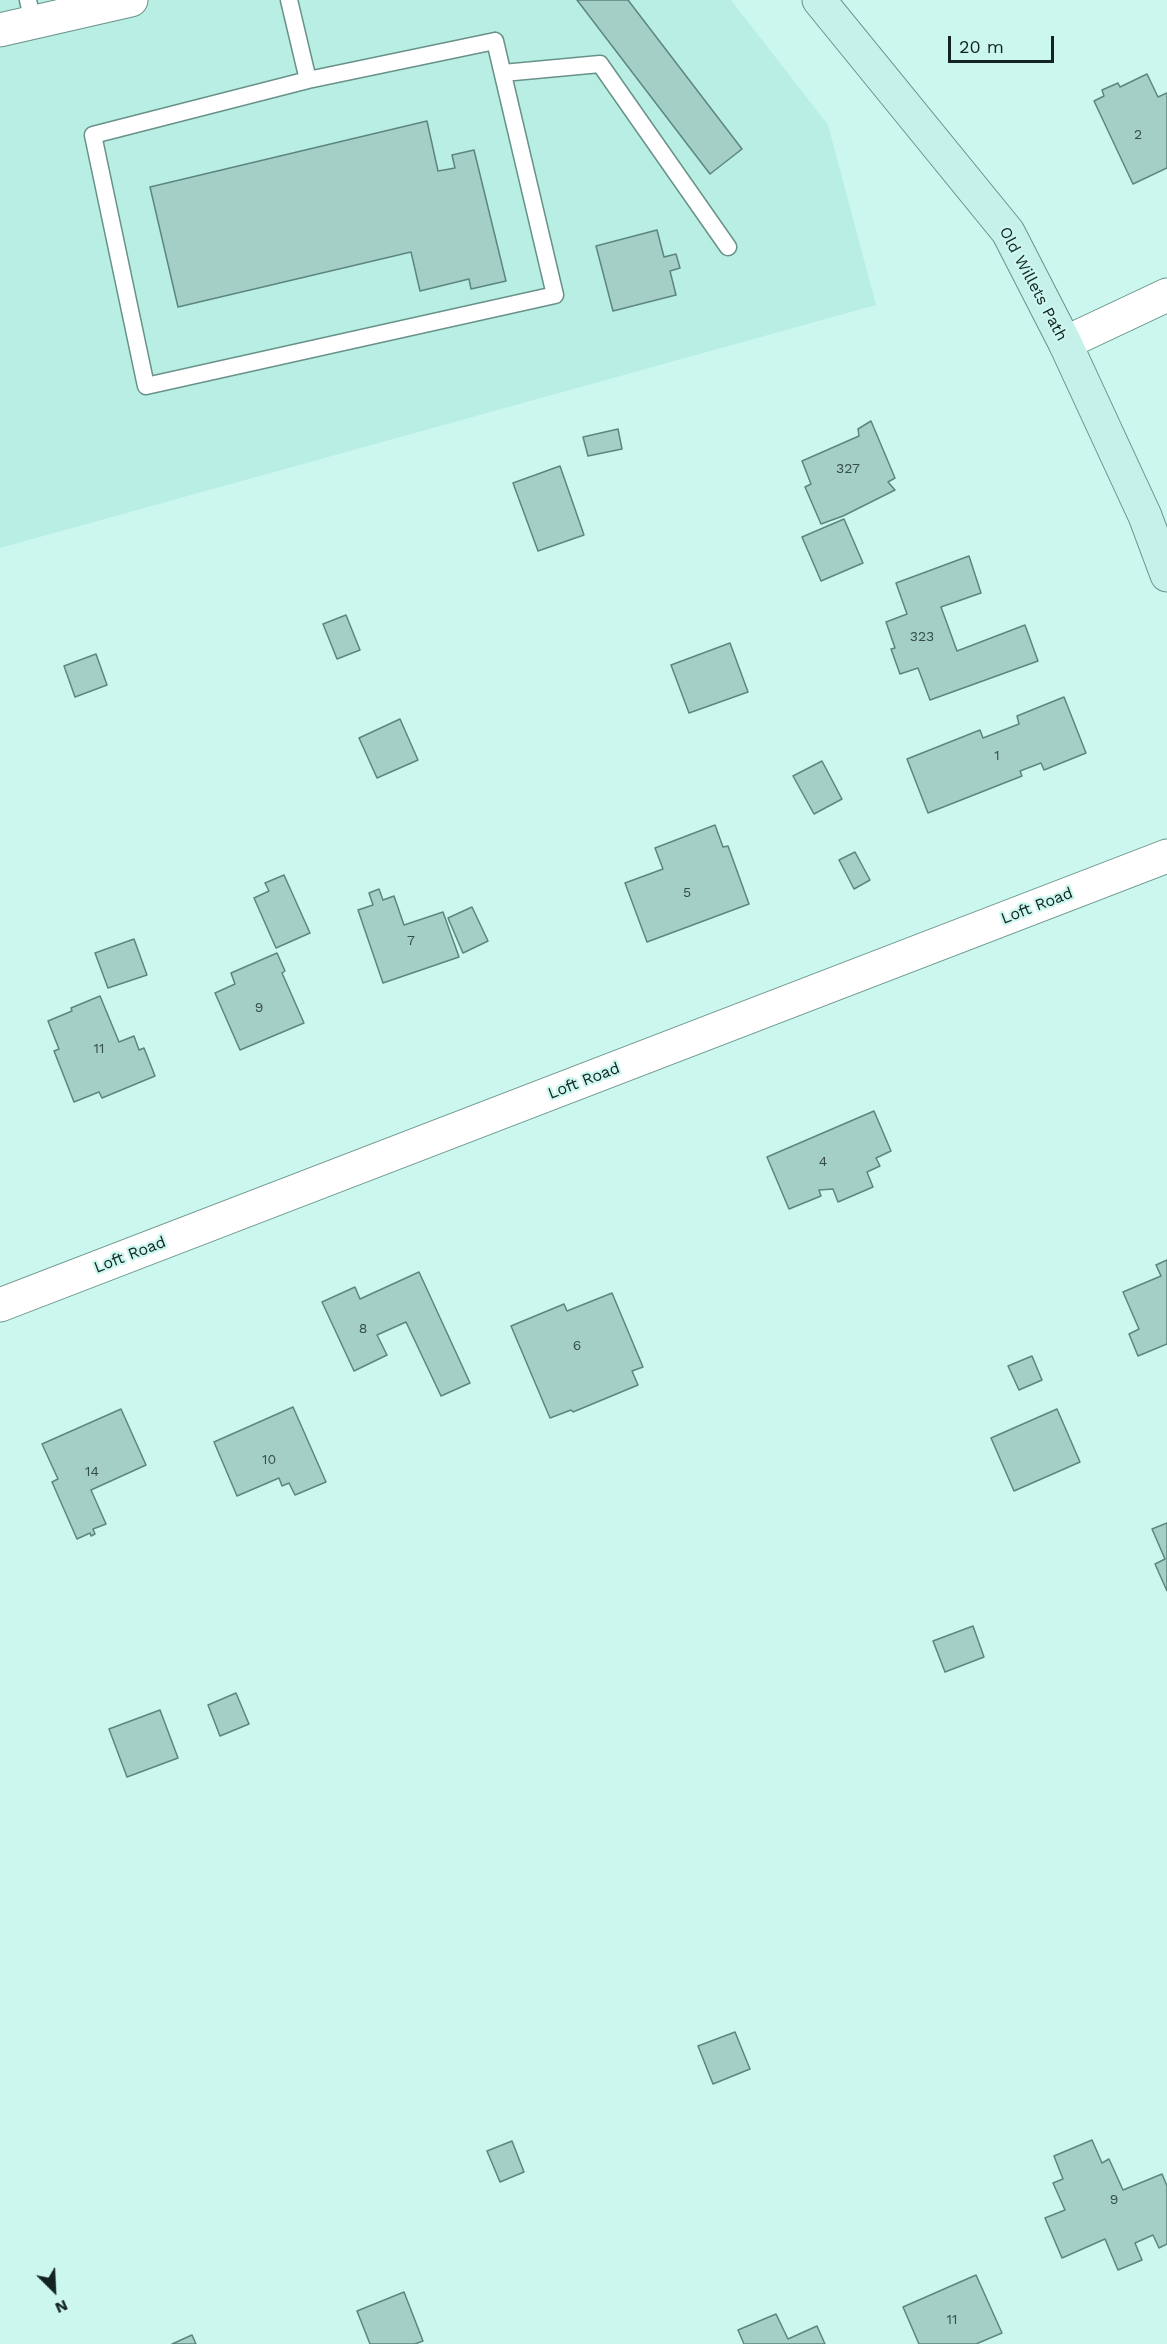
<!DOCTYPE html>
<style>
body{margin:0}
#map{position:relative;width:1167px;height:2344px;overflow:hidden;background:#cbf7ee;font-family:"Work Sans",sans-serif}
canvas{display:block}
.north{position:absolute;left:24px;top:2260px;width:60px;height:60px;-webkit-text-stroke:4px #cbf7ee;paint-order:stroke;rotate:156deg;font-size:16px;font-weight:700;line-height:24px;text-align:center;color:#122320}
.north::after{content:'';display:block;margin:auto;width:21px;height:27px;background:#122320;clip-path:polygon(50% 0,100% 100%,50% 72%,0 100%)}
.scale{position:absolute;left:948px;top:36px;width:106px;height:27px;box-sizing:border-box;border:3px solid #122320;border-top:0;padding-left:8px;font-size:18px;line-height:21px;white-space:nowrap;color:#122320;-webkit-text-stroke:4px #cbf7ee;paint-order:stroke}
</style>
<div id="map">
<canvas width="1167" height="2344"></canvas>
<div class="north">N</div>
<div class="scale">20 m</div>
</div>
<script>
const c = document.querySelector('canvas').getContext('2d');
c.lineJoin = 'round';
function fillPath(path, color) {
  c.fillStyle = color;
  c.fill(path, 'evenodd');
}
function shape(rows) {
  const path = new Path2D();
  for (const r of rows) {
    path.moveTo(r[0], r[1]);
    for (let i = 2; i < r.length; i += 2) path.lineTo(r[i], r[i + 1]);
  }
  return path;
}
function strokePath(path, color, width, dash) {
  c.strokeStyle = color;
  c.lineWidth = width;
  c.lineCap = dash ? 'butt' : 'round';
  c.setLineDash(dash || []);
  c.stroke(path);
}
function write(font, color, halo, rows, align = 'center') {
  c.font = font + ' "Work Sans",sans-serif';
  c.lineWidth = 4.5;
  c.setLineDash([]);
  c.textBaseline = 'middle';
  c.strokeStyle = halo;
  c.fillStyle = color;
  for (const [text, x, y, turn = 0] of rows) {
    c.save();
    c.translate(x, y);
    c.rotate((+turn || 0) * Math.PI / 180);
    c.textAlign = isNaN(turn) ? turn : align;
    if (halo) c.strokeText(text, 0, 0);
    c.fillText(text, 0, 0);
    c.restore();
  }
}
const built = shape([
 [0,0,731,0,828,125,876,305,0,548]
]);
const building = shape([
 [577,0,628,0,742,149,710,174,577,0],
 [1147,74,1158,97,1167,93,1167,168,1133,184,1094,101,1104,96,1102,90,1118,83,1120,87,1147,74],
 [427,121,438,171,455,168,452,155,474,150,506,281,471,289,469,279,420,291,411,252,178,307,150,187,427,121],
 [657,230,664,257,676,254,680,268,670,271,676,295,613,311,596,246,657,230],
 [871,421,895,478,888,482,895,490,843,516,821,524,805,487,811,484,802,461,859,436,858,429,871,421],
 [618,429,622,449,588,456,583,437,618,429],
 [560,466,584,535,538,551,513,483,560,466],
 [844,519,863,563,821,581,802,537,844,519],
 [969,556,981,593,941,607,957,651,1025,625,1038,661,930,700,918,668,900,674,891,649,895,648,886,622,907,614,896,583,969,556],
 [346,615,360,650,337,659,323,624,346,615],
 [730,643,748,692,689,713,671,665,730,643],
 [96,654,107,685,75,697,64,666,96,654],
 [1064,697,1086,753,1044,770,1041,763,1020,771,1022,776,928,813,907,759,980,730,983,738,1019,724,1017,716,1064,697],
 [400,719,418,760,377,778,359,738,400,719],
 [822,761,842,799,814,814,793,776,822,761],
 [715,825,723,847,728,846,749,904,647,942,625,883,663,869,655,848,715,825],
 [855,852,870,880,854,889,839,860,855,852],
 [284,875,310,933,276,948,254,898,269,891,265,883,284,875],
 [379,889,383,900,394,896,404,925,443,912,459,957,383,983,358,910,373,905,369,893,379,889],
 [472,907,488,941,463,953,448,918,472,907],
 [134,939,147,975,108,988,95,953,134,939],
 [277,953,285,971,282,973,304,1023,240,1050,215,993,235,984,231,973,277,953],
 [100,996,119,1042,134,1036,139,1050,144,1048,155,1076,102,1098,99,1092,74,1102,54,1051,59,1049,48,1021,72,1011,71,1008,100,996],
 [874,1111,891,1151,876,1158,880,1166,867,1172,873,1187,838,1202,833,1189,819,1190,821,1196,789,1209,767,1157,874,1111],
 [1167,1260,1167,1344,1138,1356,1129,1334,1139,1329,1123,1292,1161,1276,1156,1265,1167,1260],
 [419,1272,470,1383,441,1396,406,1322,377,1335,387,1355,354,1371,322,1302,355,1287,360,1299,419,1272],
 [612,1293,643,1367,632,1371,638,1385,573,1412,571,1410,550,1418,511,1326,564,1304,567,1311,612,1293],
 [1032,1356,1042,1380,1019,1390,1008,1366,1032,1356],
 [293,1407,326,1482,295,1495,289,1483,282,1486,279,1478,237,1496,214,1442,293,1407],
 [121,1409,146,1465,91,1490,106,1524,93,1529,95,1534,91,1536,90,1533,77,1539,52,1482,58,1479,42,1444,121,1409],
 [1057,1409,1080,1462,1014,1491,991,1438,1057,1409],
 [1167,1523,1167,1591,1155,1564,1165,1559,1152,1529,1167,1523],
 [973,1626,984,1657,945,1672,933,1641,973,1626],
 [236,1693,249,1724,220,1736,208,1705,236,1693],
 [160,1710,178,1758,127,1777,109,1729,160,1710],
 [735,2032,750,2069,713,2084,698,2046,735,2032],
 [1092,2140,1102,2163,1109,2159,1123,2190,1162,2174,1167,2186,1167,2244,1159,2248,1153,2235,1135,2243,1142,2260,1118,2270,1105,2239,1062,2258,1045,2218,1065,2210,1053,2183,1063,2179,1054,2156,1092,2140],
 [512,2141,524,2172,500,2182,487,2151,512,2141],
 [976,2275,1002,2333,976,2344,919,2344,903,2307,976,2275],
 [404,2292,423,2341,415,2344,370,2344,357,2311,404,2292],
 [776,2314,788,2339,817,2326,825,2344,744,2344,738,2330,776,2314],
 [192,2335,196,2344,172,2344,192,2335]
]);
const service = shape([
 [28,0,33,23],
 [289,0,308,80],
 [495,41,555,295,146,386,93,135,308,80,495,41],
 [503,73,600,64,728,247]
]);
const minor = shape([
 [1065,343,1167,295],
 [0,1305,1167,856]
]);
const tertiary = shape([
 [0,30,131,0]
]);
const secondary = shape([
 [819,0,1008,232,1065,343,1145,516,1167,575]
]);
const numberNames = [
 ["2",1138,135],
 ["327",848,469],
 ["323",922,637],
 ["1",997,756],
 ["5",687,893],
 ["7",411,941],
 ["9",259,1008],
 ["11",99,1049],
 ["4",823,1162],
 ["8",363,1329],
 ["6",577,1346],
 ["10",269,1460],
 ["14",92,1472],
 ["9",1114,2200],
 ["11",952,2320]
];
const streetNames = [
 ["Old Willets Path",1033,284,62],
 ["Loft Road",1037,906,-21],
 ["Loft Road",584,1081,-21],
 ["Loft Road",130,1255,-21]
];
fillPath(built, '#b8eee3');
fillPath(building, '#a4cfc6');
strokePath(building, '#5c867e', 1.5);
strokePath(service, '#689289', 19);
strokePath(minor, '#689289', 35);
strokePath(tertiary, '#689289', 35);
strokePath(secondary, '#689289', 35);
strokePath(service, '#fff', 16);
strokePath(minor, '#fff', 33);
strokePath(tertiary, '#fff', 33);
strokePath(secondary, '#c6f1ea', 33);
write('14px', '#364e4a', null, numberNames);
write('16px', '#122320', '#cbf7ee', streetNames);
</script>
